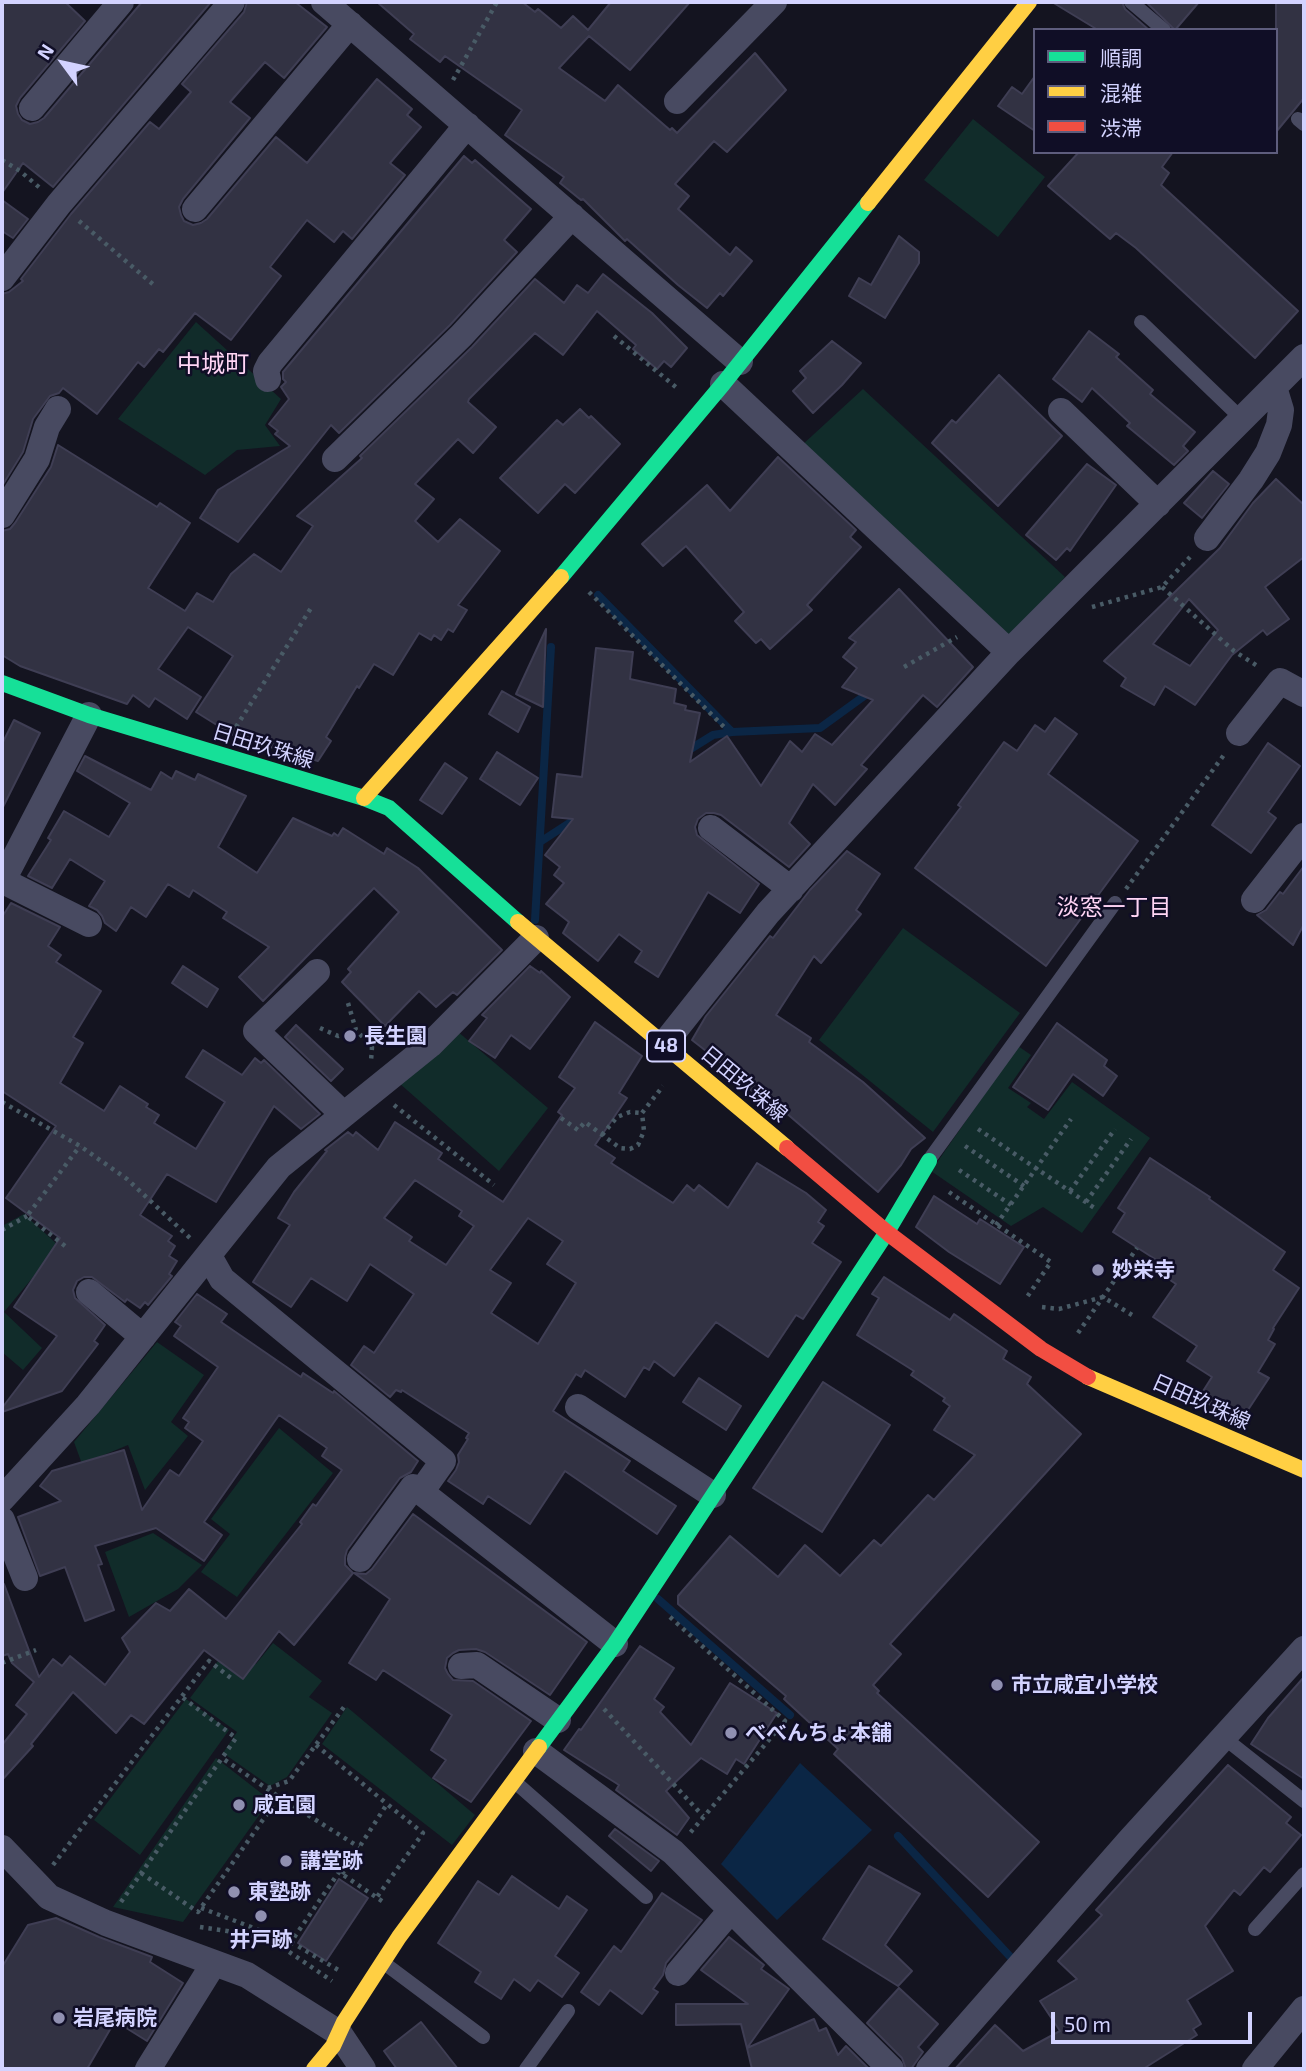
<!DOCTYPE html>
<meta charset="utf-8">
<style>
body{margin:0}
#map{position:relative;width:1306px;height:2071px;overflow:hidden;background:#141420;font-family:"Exo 2","Noto Sans JP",sans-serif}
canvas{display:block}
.frame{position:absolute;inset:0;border:4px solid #d3d3ff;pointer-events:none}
.legend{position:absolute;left:1033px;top:28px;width:245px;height:126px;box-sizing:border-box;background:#100e26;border:2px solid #5e5d7d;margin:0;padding:9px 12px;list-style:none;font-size:21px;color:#d3d3ff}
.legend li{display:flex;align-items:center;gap:14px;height:35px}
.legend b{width:35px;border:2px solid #5e5d7d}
.north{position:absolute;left:28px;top:28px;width:70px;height:70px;-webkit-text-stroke:5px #100e26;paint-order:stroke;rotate:303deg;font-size:19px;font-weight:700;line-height:28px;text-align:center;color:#d3d3ff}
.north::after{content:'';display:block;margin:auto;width:24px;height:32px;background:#d3d3ff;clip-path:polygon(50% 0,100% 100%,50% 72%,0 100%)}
.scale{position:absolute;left:1051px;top:2012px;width:201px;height:32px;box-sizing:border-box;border:4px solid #d3d3ff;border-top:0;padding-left:9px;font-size:21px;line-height:24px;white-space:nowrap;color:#d3d3ff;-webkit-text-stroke:5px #100e26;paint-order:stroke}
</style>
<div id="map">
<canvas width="1306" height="2071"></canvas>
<div class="frame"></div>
<ul class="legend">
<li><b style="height:9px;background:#16e098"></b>順調</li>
<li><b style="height:9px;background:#ffcf43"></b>混雑</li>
<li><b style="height:9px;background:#f24e42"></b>渋滞</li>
</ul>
<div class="north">N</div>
<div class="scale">50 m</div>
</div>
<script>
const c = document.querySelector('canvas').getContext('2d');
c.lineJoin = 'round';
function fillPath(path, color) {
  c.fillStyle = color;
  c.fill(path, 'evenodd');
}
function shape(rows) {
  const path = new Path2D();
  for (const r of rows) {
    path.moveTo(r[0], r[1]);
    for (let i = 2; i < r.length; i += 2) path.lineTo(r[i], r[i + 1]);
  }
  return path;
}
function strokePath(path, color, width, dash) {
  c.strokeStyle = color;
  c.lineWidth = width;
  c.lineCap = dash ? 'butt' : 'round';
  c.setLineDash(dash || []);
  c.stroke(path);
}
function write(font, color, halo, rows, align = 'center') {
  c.font = font + ' "Exo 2","Noto Sans JP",sans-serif';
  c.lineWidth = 5;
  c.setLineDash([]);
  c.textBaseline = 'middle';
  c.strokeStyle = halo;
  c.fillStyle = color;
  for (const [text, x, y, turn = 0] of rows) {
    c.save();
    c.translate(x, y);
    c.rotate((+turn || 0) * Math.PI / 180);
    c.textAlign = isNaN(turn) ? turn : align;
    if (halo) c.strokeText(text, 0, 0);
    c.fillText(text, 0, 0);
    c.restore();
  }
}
const green = shape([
 [973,119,1045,177,998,237,924,180],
 [196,322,281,399,265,425,280,446,237,450,205,475,118,419],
 [863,389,1065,577,1009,638,801,446],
 [903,928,1020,1013,933,1132,819,1040],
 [457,1031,548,1108,499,1171,399,1083],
 [1018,1046,1031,1055,1008,1088,1031,1103,1027,1107,1044,1119,1072,1082,1150,1138,1082,1233,1043,1207,1011,1226,931,1171],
 [24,1214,59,1246,4,1312,42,1348,23,1370,2,1352,2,1226],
 [157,1342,204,1375,171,1422,188,1436,145,1490,128,1445,82,1464,74,1442],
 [279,1428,333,1473,237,1597,201,1572,230,1534,211,1519],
 [153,1533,202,1565,178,1589,129,1617,105,1552],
 [273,1643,322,1681,309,1697,332,1713,287,1777,270,1786,223,1753,237,1732,190,1698,230,1645,256,1664],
 [186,1699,229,1730,140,1855,94,1820],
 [347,1707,475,1815,452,1845,322,1744],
 [216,1758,270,1800,183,1922,113,1907]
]);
const water = shape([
 [800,1763,872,1830,777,1920,721,1864]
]);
const stream = shape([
 [598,595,732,732,820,728,871,691],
 [684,753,713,735,732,732],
 [540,842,580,816],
 [535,920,551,647],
 [658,1599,790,1715],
 [898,1836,1017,1964]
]);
const building = shape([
 [2,2,65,2,85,21,20,98,16,106,18,114,22,120,30,124,38,122,44,118,142,2,211,2,53,187,23,163,2,193,2,2],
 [247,2,295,2,327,27,284,78,265,62,230,102,250,118,183,199,179,207,181,215,184,221,193,225,201,223,207,219,276,137,307,163,377,79,412,109,407,115,421,127,390,163,405,175,352,239,343,231,334,242,307,220,270,267,281,276,231,340,195,313,163,352,159,349,144,367,138,362,97,414,63,388,59,393,50,396,33,419,23,452,2,486,2,294,9,292,23,281,21,279,71,214,150,122,159,129,191,92,182,84,244,12,247,2],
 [377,2,522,2,535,12,538,9,561,28,573,16,588,30,611,2,690,2,630,70,589,36,559,68,605,101,618,85,670,130,672,128,677,133,755,53,786,90,727,152,714,141,675,184,689,196,678,209,730,255,736,247,752,261,723,296,720,293,707,308,678,285,627,239,625,241,583,199,581,200,560,183,564,177,505,135,522,110,445,56,440,62,410,39,414,34,377,2],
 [1052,2,1122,2,1125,9,1149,30,1098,30,1052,2],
 [1146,2,1199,2,1175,30,1146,2],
 [1276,2,1304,2,1304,98,1276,132,1276,2],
 [1035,76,1035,131,998,106,1012,87,1022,94,1035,76],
 [1079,152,1173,152,1162,167,1169,173,1161,185,1298,311,1255,358,1136,248,1116,233,1110,239,1048,186,1079,152],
 [464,156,472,163,475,160,531,209,504,240,517,252,450,325,339,433,331,425,238,542,200,518,218,490,290,446,275,434,278,431,269,424,289,399,281,387,286,382,283,379,283,372,464,156],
 [2,200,28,219,13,238,2,231,2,200],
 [899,236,919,252,919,263,885,318,849,296,859,278,871,285,899,236],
 [603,274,652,313,687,348,671,367,664,361,657,369,633,349,636,345,597,311,563,355,535,333,469,399,468,402,496,427,473,453,458,439,415,484,434,499,415,521,438,542,460,519,500,551,458,605,467,610,453,632,448,629,441,640,434,635,431,640,419,633,393,675,374,664,359,688,357,686,326,737,331,741,318,761,236,737,196,712,233,656,188,627,158,669,201,697,187,719,155,698,149,707,133,695,127,704,20,666,2,655,2,531,10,529,15,523,51,467,58,445,157,507,160,503,190,523,148,588,185,611,197,593,213,602,231,574,254,554,281,572,313,526,297,516,362,458,360,456,472,347,535,279,564,303,577,285,588,293,603,274],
 [1089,331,1119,354,1116,357,1153,390,1150,394,1195,432,1183,446,1188,451,1174,465,1127,426,1130,423,1092,388,1082,402,1053,379,1089,331],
 [832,341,861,363,842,385,813,413,793,391,806,378,800,371,832,341],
 [999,375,1062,436,998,506,932,443,952,420,956,423,999,375],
 [580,409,589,418,591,416,620,444,575,493,565,484,538,513,500,478,557,420,563,425,580,409],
 [778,457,856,530,850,537,861,547,807,605,812,610,770,649,761,639,756,643,735,621,744,612,686,546,663,566,642,544,707,485,730,511,778,457],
 [1087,464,1116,485,1070,551,1067,548,1056,560,1026,535,1087,464],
 [1213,471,1229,484,1202,518,1184,503,1213,471],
 [1276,479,1304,505,1304,557,1265,587,1289,619,1267,635,1263,630,1232,655,1195,705,1165,686,1154,705,1121,686,1126,678,1104,661,1220,548,1253,503,1276,479],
 [1189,599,1218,630,1190,666,1153,644,1189,599],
 [899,589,973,667,937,707,923,695,861,765,867,769,835,805,813,784,789,823,810,844,789,867,721,815,714,813,706,813,698,819,695,827,697,835,759,884,740,913,708,892,658,977,635,962,642,951,619,934,598,961,563,933,569,922,546,904,564,883,554,875,560,867,545,855,573,819,552,817,557,774,582,777,596,648,633,652,630,679,676,689,674,703,686,706,685,710,700,713,690,762,727,736,761,786,790,741,802,752,815,734,832,745,873,700,842,687,857,668,843,657,856,642,849,638,899,589],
 [546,629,546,630,543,707,516,694,546,629],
 [502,691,530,707,518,732,489,714,502,691],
 [1055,718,1077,734,1048,774,1138,841,1046,966,915,868,961,807,958,805,1004,742,1017,751,1035,725,1045,732,1055,718],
 [14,720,40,733,2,809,2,744,14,720],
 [1268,743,1300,766,1268,812,1276,818,1251,853,1212,825,1268,743],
 [497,752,538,778,520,805,480,779,497,752],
 [85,756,151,790,161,772,172,779,176,771,195,780,198,774,246,796,218,847,257,873,293,818,332,836,334,833,338,836,343,828,384,854,387,848,418,868,502,950,457,995,453,992,436,1007,419,991,385,1026,342,982,351,972,348,969,399,912,374,888,263,1001,239,977,269,947,223,918,227,912,193,890,189,897,168,884,146,917,131,907,116,931,105,923,102,916,97,910,89,906,105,881,70,859,52,888,28,876,51,840,48,838,64,811,109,837,130,803,77,771,85,756],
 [445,763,467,778,442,814,420,800,445,763],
 [847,851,880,874,856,910,861,914,821,963,814,956,776,1015,811,1038,809,1042,863,1082,925,1138,911,1149,901,1165,878,1192,785,1112,782,1116,737,1078,738,1076,692,1040,706,1016,770,936,773,938,810,890,847,851],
 [1304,866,1304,924,1293,945,1257,915,1266,910,1280,892,1283,894,1304,866],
 [11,903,60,927,48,946,61,955,56,962,101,991,73,1037,83,1043,60,1083,104,1111,120,1086,148,1104,146,1107,159,1115,154,1123,196,1149,225,1102,186,1077,203,1050,242,1075,255,1058,261,1063,264,1060,320,1114,301,1129,274,1106,216,1202,167,1174,140,1215,172,1236,168,1241,175,1246,169,1256,177,1261,169,1274,172,1276,148,1305,145,1302,140,1308,127,1299,125,1302,92,1277,84,1277,77,1281,73,1290,75,1298,105,1325,94,1341,98,1344,62,1391,2,1412,2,1408,57,1336,14,1307,60,1238,6,1198,56,1126,2,1091,2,917,11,903],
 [183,966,218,989,207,1007,172,983,183,966],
 [530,966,540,973,541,971,570,997,530,1049,511,1035,495,1058,469,1041,487,1018,482,1015,530,966],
 [595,1022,642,1056,619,1093,627,1098,595,1145,615,1158,611,1163,673,1203,687,1185,694,1191,699,1185,728,1208,757,1163,806,1193,826,1210,818,1222,824,1226,812,1243,841,1262,803,1319,796,1315,768,1357,716,1322,674,1376,654,1361,649,1370,644,1367,625,1397,585,1370,581,1377,576,1374,553,1411,630,1461,623,1471,676,1506,657,1534,565,1471,530,1524,488,1496,483,1504,448,1481,456,1470,459,1462,458,1455,468,1439,466,1438,469,1433,402,1390,401,1392,396,1390,390,1397,351,1365,364,1346,374,1353,414,1294,370,1264,347,1301,311,1278,291,1307,253,1282,290,1225,278,1218,294,1192,327,1151,325,1150,348,1132,353,1136,356,1132,378,1150,395,1122,442,1153,438,1159,503,1202,562,1115,558,1112,575,1088,559,1077,595,1022],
 [415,1180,462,1211,459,1216,474,1226,446,1265,409,1241,412,1237,384,1218,415,1180],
 [528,1218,563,1241,547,1264,576,1283,538,1344,491,1313,511,1283,490,1270,528,1218],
 [1057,1023,1107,1060,1104,1066,1117,1076,1103,1096,1073,1074,1048,1110,1013,1087,1057,1023],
 [296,1025,343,1069,331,1081,285,1037,296,1025],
 [1150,1158,1210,1197,1209,1199,1285,1252,1273,1270,1299,1288,1273,1328,1274,1329,1268,1340,1275,1344,1258,1372,1269,1378,1242,1419,1198,1399,1212,1377,1187,1361,1197,1346,1153,1317,1176,1284,1167,1278,1172,1270,1113,1232,1125,1213,1118,1208,1150,1158],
 [934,1196,977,1224,980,1219,1024,1247,1000,1284,949,1252,916,1227,934,1196],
 [884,1277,950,1320,954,1314,1007,1351,1003,1359,1031,1377,1027,1384,1081,1434,890,1644,901,1654,873,1685,879,1691,877,1693,1039,1842,988,1897,834,1754,838,1749,784,1699,786,1696,678,1604,678,1596,730,1536,778,1577,805,1545,840,1576,874,1540,881,1546,928,1495,934,1500,975,1455,934,1430,950,1406,943,1401,945,1398,911,1375,914,1371,857,1335,879,1298,872,1294,884,1277],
 [197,1294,227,1314,221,1322,301,1377,303,1373,333,1393,334,1391,418,1461,411,1472,400,1478,347,1550,345,1557,345,1565,353,1573,294,1645,279,1631,243,1679,204,1650,144,1724,131,1715,116,1733,73,1692,31,1744,33,1746,2,1780,2,1745,27,1714,16,1705,34,1682,12,1663,8,1654,2,1656,2,1584,4,1584,39,1677,53,1659,62,1666,70,1656,105,1685,130,1652,122,1638,156,1603,170,1611,189,1589,226,1619,302,1524,300,1522,313,1504,316,1506,342,1470,322,1456,327,1448,279,1415,204,1522,222,1535,204,1561,156,1528,95,1546,102,1564,98,1565,114,1610,85,1621,65,1567,40,1576,18,1517,61,1501,40,1486,52,1471,124,1450,142,1510,170,1470,179,1476,203,1441,185,1428,189,1422,183,1418,218,1367,174,1336,181,1326,175,1322,197,1294],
 [699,1378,741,1406,726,1430,683,1402,699,1378],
 [823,1382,890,1425,822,1532,753,1488,823,1382],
 [413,1514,587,1642,550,1695,485,1652,476,1649,459,1650,453,1653,447,1658,445,1668,448,1674,453,1680,473,1681,531,1721,471,1802,433,1778,446,1760,431,1750,452,1715,383,1670,376,1680,349,1663,390,1599,354,1573,366,1574,372,1569,413,1514],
 [640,1646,674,1668,654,1699,664,1707,660,1712,691,1745,730,1683,777,1713,744,1764,736,1759,727,1774,701,1758,666,1791,689,1818,677,1835,616,1790,619,1785,564,1750,579,1729,581,1730,640,1646],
 [1304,1677,1304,1779,1251,1744,1268,1718,1304,1677],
 [1228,1765,1291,1817,1286,1823,1301,1835,1270,1872,1264,1867,1240,1895,1234,1890,1205,1926,1233,1971,1187,2000,1201,2024,1193,2029,1197,2035,1143,2069,955,2069,995,2025,1023,2051,1060,2031,1040,2001,1077,1979,1058,1961,1102,1915,1096,1910,1228,1765],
 [615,1829,659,1861,651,1871,609,1836,615,1829],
 [869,1866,920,1894,885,1945,912,1971,898,1986,823,1939,869,1866],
 [512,1876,559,1909,567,1896,587,1910,555,1956,579,1973,562,1997,538,1980,530,1991,514,1979,501,1999,475,1982,481,1972,438,1943,478,1881,499,1895,512,1876],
 [339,1879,368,1898,326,1961,298,1943,339,1879],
 [662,1893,702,1920,666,1963,663,1975,653,1989,658,1992,642,2014,610,1990,599,2005,581,1992,614,1946,621,1952,662,1893],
 [56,1918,99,1937,152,1957,150,1962,183,1983,147,2041,115,2021,87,2069,2,2069,2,1967,28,1925,56,1918],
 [729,1937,764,1965,761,1969,789,1989,747,2048,741,2024,676,2025,676,2004,748,2004,701,1970,729,1937],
 [899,1988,938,2024,918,2047,923,2052,911,2069,906,2069,902,2058,867,2023,899,1988],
 [814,2019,819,2031,826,2028,838,2055,846,2046,869,2069,752,2069,747,2048,814,2019],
 [421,2022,458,2069,397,2069,384,2051,421,2022]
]);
const path = shape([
 [453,80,497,2],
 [2,160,20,171,40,188],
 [79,221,155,286],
 [614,336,677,388],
 [1162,587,1234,651,1259,667],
 [589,592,724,727],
 [1092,607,1162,587,1190,557],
 [904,667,957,637],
 [236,727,311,608],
 [1126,889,1226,752],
 [348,1003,356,1030,372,1047,371,1061],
 [320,1028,338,1036,356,1030],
 [2,1102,80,1146,127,1179,190,1238],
 [394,1105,494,1185],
 [561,1118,578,1130,585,1122,620,1148,630,1149,638,1145,644,1131,642,1113,663,1086],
 [978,1129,1096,1209],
 [602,1135,617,1117,630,1112,642,1113],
 [965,1146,1024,1186],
 [959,1170,1011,1205],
 [1070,1191,1115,1129],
 [949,1192,1051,1262,1025,1300],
 [1086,1202,1131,1139],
 [996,1225,1071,1119],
 [2,1230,27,1216],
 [65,1246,27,1216,80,1146],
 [1042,1307,1059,1309,1103,1297,1132,1315],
 [1078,1333,1137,1248],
 [670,1617,785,1721,690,1833],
 [2,1663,36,1650],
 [604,1709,703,1816],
 [316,1745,387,1804],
 [268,1788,289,1781,344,1707],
 [279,1797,359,1847],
 [53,1865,209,1661,231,1678],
 [141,1873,198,1912,279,1797,222,1758],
 [342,1874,387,1804,423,1833,377,1897],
 [121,1902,236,1738,182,1697],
 [201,1908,291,1942,339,1872,385,1903],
 [200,1927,248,1934,282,1947,332,1981],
 [291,1942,340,1971]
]);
const lane = shape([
 [1131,2,1164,30],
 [1298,119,1304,124],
 [1141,322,1242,419],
 [929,1160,1115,903],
 [1223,1737,1304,1801],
 [515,1782,646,1897],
 [1255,1929,1304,1874],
 [384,1963,483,2037],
 [526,2069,568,2011]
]);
const street = shape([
 [324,2,740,362],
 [677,101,774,2],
 [32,108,121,2],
 [195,209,350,24],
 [2,278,59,204,232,2],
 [268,379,266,371,270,363,467,125],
 [723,384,1009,652],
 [1061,411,1158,504],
 [335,459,461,336,572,216],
 [2,515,37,459,47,427,58,409],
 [1207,538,1251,480,1268,453,1279,425,1281,410,1274,387],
 [1239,733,1280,681,1304,694],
 [711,828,791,889],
 [3,881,89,924],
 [2,882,89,715],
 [1254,900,1304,836],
 [317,972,256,1031,342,1113],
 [664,1044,768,913,1009,652,1304,357],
 [209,1256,222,1279,443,1461,421,1492,615,1644],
 [89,1292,143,1337],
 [578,1407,713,1495],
 [2,1499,88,1405,279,1167,430,1045,536,938],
 [2,1520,25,1578],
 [360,1559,413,1487,421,1492],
 [461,1666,477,1665,558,1720],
 [536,1751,673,1852,891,2069],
 [2,1848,49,1897,106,1923,247,1975,339,2033,363,2069],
 [678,1973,731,1910],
 [148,2069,214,1963],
 [929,2069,1130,1840,1304,1649],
 [1255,2069,1304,2009]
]);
const fast = shape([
 [561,577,723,384,868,203],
 [2,683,89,715,364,798,389,808,518,922],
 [539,1747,615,1644,887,1232,929,1161]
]);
const slow = shape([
 [868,203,1029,2],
 [364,798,561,577],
 [518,922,787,1148],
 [1088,1377,1304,1470],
 [314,2069,333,2046,344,2022,399,1937,539,1747]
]);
const jam = shape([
 [787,1148,889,1234,1041,1349,1088,1377]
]);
const markers = [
 [350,1036,7,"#9090b1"],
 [1098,1270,7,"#9090b1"],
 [997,1685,7,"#9090b1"],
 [731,1733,7,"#9090b1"],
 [239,1805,7,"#9090b1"],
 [286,1861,7,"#9090b1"],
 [234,1892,7,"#9090b1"],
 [261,1916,7,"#9090b1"],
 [59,2018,7,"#9090b1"]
];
const shields = [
 [666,1046,38]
];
const shieldNames = [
 ["48",666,1046]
];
const streetNames = [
 ["日田玖珠線",263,746,17],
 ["日田玖珠線",744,1084,40],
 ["日田玖珠線",1201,1402,24]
];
const poiNames = [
 ["長生園",364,1036],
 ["妙栄寺",1112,1270],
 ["市立咸宜小学校",1011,1685],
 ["べべんちょ本舗",745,1733],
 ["咸宜園",253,1805],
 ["講堂跡",300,1861],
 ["東塾跡",248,1892],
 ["井戸跡",261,1940,"center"],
 ["岩尾病院",73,2018]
];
const neighbourhoodNames = [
 ["淡窓一丁目",1114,907]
];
const quarterNames = [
 ["中城町",213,364]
];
fillPath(green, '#112c2a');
fillPath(water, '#0b2645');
strokePath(stream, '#0b2645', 8);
fillPath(building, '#323243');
strokePath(building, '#3f3e54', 2);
strokePath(path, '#495b66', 4.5, [3.5, 5]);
strokePath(lane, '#484a61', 14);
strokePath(street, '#484a61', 26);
strokePath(fast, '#16e098', 16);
strokePath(slow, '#ffcf43', 16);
strokePath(jam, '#f24e42', 16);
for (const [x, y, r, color] of markers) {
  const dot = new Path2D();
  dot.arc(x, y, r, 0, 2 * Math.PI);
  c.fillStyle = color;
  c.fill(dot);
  strokePath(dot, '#100e26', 2.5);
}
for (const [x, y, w] of shields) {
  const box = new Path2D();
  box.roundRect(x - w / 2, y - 15.5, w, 31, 5);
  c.fillStyle = '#100e26';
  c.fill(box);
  strokePath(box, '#d3d3ff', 2);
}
write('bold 19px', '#d3d3ff', null, shieldNames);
write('21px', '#d3d3ff', '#100e26', streetNames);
write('bold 21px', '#d3d3ff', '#100e26', poiNames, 'left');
write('23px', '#ffd5f5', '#100e26', neighbourhoodNames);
write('24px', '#ffd5f5', '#100e26', quarterNames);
</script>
